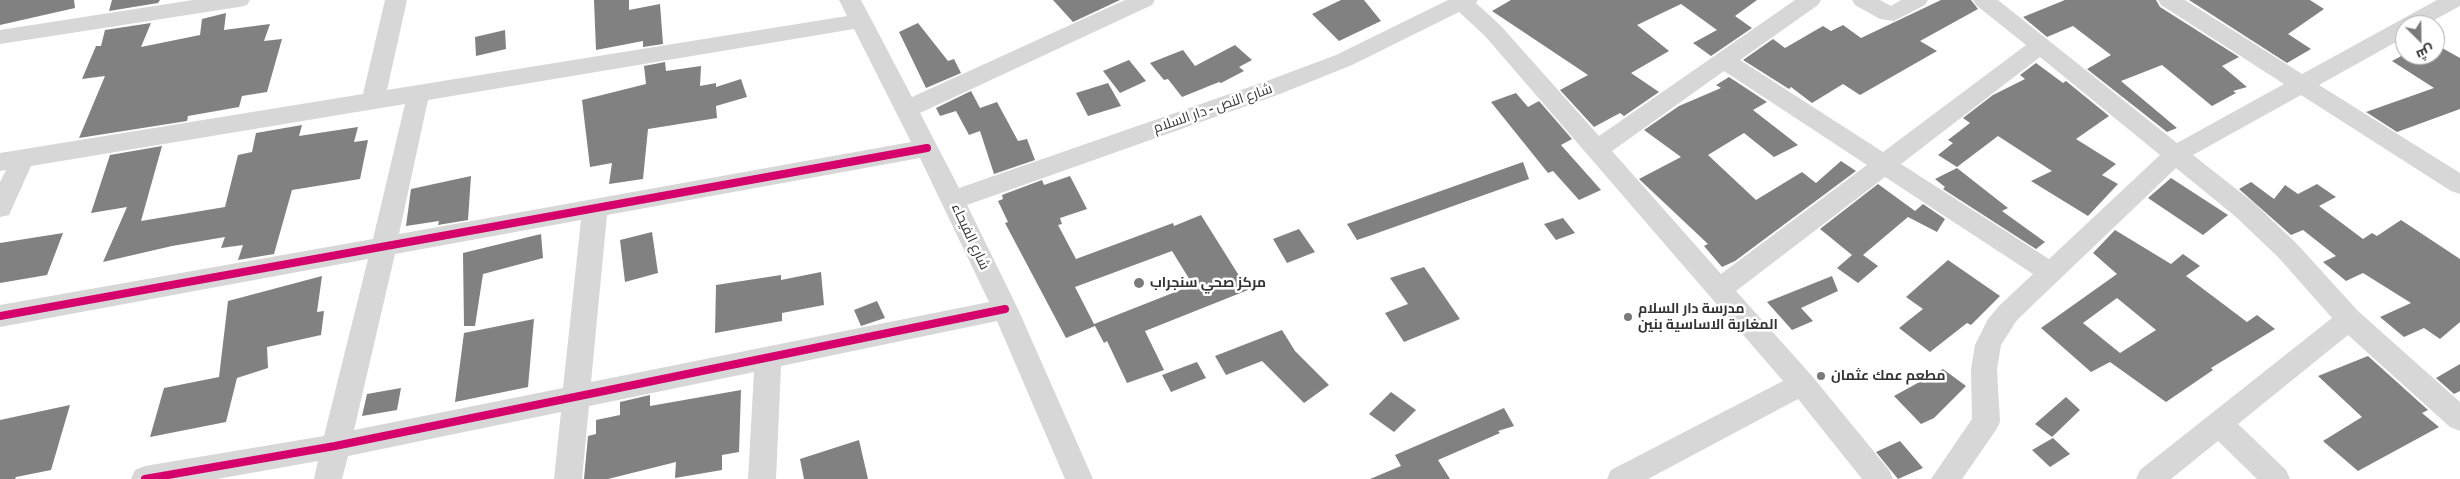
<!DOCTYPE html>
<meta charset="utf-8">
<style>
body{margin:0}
#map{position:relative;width:2460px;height:479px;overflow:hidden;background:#fff;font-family:"Archivo Narrow",Cairo,sans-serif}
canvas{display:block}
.north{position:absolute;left:2395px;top:15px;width:50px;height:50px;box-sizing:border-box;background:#fff;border:1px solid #adadad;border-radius:50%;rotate:157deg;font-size:14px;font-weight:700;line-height:20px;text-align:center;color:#333}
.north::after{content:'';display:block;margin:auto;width:18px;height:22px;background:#7a7a7a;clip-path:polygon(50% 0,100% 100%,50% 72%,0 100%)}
</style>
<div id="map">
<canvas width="2460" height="479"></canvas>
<div class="north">ش</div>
</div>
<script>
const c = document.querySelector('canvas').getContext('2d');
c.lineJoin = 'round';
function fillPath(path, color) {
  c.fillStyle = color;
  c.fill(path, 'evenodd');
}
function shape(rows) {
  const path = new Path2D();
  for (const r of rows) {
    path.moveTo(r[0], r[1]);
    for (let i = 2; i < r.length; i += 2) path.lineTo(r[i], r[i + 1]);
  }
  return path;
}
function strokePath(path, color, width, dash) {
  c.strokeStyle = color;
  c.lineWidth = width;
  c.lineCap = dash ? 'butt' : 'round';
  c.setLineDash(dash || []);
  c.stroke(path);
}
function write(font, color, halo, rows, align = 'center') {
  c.font = font + ' "Archivo Narrow",Cairo,sans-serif';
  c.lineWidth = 5;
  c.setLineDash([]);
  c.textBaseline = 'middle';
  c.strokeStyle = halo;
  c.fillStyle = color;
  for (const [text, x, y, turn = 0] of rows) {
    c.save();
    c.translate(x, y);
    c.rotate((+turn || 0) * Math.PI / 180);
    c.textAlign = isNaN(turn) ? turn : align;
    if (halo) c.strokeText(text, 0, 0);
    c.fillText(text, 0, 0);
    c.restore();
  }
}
const building = shape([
 [0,0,74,0,75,8,0,25],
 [112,0,160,0,158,3,109,11],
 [594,0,629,0,629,10,660,4,663,44,643,47,643,41,596,50],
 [1053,0,1120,0,1073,22],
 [1341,0,1364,0,1381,21,1339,41,1312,14],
 [1511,0,1757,0,1735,16,1752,28,1711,56,1693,43,1717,30,1681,4,1637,25,1669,51,1631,73,1659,92,1624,116,1620,113,1594,127,1560,90,1588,75,1492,11],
 [1941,0,1971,0,1978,9,1920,41,1937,51,1860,95,1843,84,1812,103,1791,87,1789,89,1743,60,1773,39,1785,48,1823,26,1831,31,1843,25,1861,38],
 [2065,0,2156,0,2160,7,2239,57,2222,66,2247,87,2233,91,2236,93,2212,106,2162,65,2121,81,2177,128,2167,132,2087,69,2111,55,2073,26,2047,37,2023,17],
 [2189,0,2310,0,2324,9,2288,34,2311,49,2287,63],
 [226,13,224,30,270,24,264,41,282,39,267,92,242,96,239,107,188,116,187,121,79,138,105,76,82,79,96,46,101,46,105,30,151,23,141,47,200,35,202,19],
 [918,23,948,61,954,59,961,73,926,88,899,32],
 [505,30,506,49,476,56,475,37],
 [2435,44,2460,58,2460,109,2397,132,2366,112,2434,88,2392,61,2405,54,2435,55],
 [1235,45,1252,60,1239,67,1244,71,1221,83,1219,82,1182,97,1168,79,1164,80,1150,63,1183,50,1195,66],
 [1129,60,1146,81,1120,93,1103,71],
 [665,62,666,71,701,66,700,86,716,83,716,87,741,79,747,97,716,106,717,118,648,129,643,179,609,184,612,163,590,167,582,100,646,84,644,66],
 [2036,63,2063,83,2066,81,2109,116,2076,139,2116,164,2102,175,2118,184,2088,216,2031,181,2052,171,1998,136,1957,167,1938,155,1953,143,1948,140,1970,123,1963,118,1993,95,2025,79,2020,75],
 [1729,77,1767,102,1753,110,1798,145,1774,157,1744,133,1708,155,1756,200,1802,172,1816,183,1841,161,1856,171,1735,261,1722,267,1704,246,1708,244,1639,179,1681,157,1644,130,1679,106,1721,88,1716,85],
 [1108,83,1121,106,1088,116,1076,93],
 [971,91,980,108,997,102,1018,141,1027,139,1035,160,994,174,980,131,969,135,956,111,940,116,936,108],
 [1516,93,1528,107,1539,101,1572,139,1561,145,1601,190,1579,200,1553,171,1548,173,1491,102],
 [302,125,299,136,358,127,354,142,368,140,360,179,292,190,274,254,238,260,243,245,221,248,225,237,172,246,103,262,127,207,91,213,110,155,162,146,141,221,225,207,238,155,252,152,256,133],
 [1523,162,1529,179,1369,236,1357,240,1347,224],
 [1957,168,2008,208,2002,211,2045,242,2036,249,1943,189,1945,187,1935,179],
 [471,176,468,220,438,225,439,221,406,226,411,189],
 [1070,176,1087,209,1060,218,1062,224,1058,225,1076,259,1173,223,1174,226,1201,215,1248,290,1145,331,1164,370,1127,383,1107,341,1104,343,1095,326,1066,338,1005,223,1008,222,998,201,1003,199,1002,195,1042,180,1044,185],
 [1172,251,1193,285,1094,324,1075,287],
 [2171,178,2228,215,2203,235,2148,198],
 [2251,182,2274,199,2285,185,2298,194,2317,184,2336,197,2319,206,2363,239,2372,233,2377,236,2401,220,2460,259,2460,322,2440,339,2424,328,2404,337,2380,317,2411,303,2363,273,2346,281,2323,262,2336,256,2303,230,2291,235,2239,189],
 [1878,184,1915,211,1923,204,1945,219,1937,232,1908,217,1863,255,1878,266,1858,283,1837,268,1852,255,1820,229],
 [1563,218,1575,233,1556,240,1544,224],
 [1299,229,1315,252,1287,263,1273,239],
 [2115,230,2171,264,2183,254,2200,266,2186,276,2247,322,2257,315,2275,329,2211,368,2213,370,2166,402,2110,362,2091,372,2041,328,2117,274,2093,253],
 [2117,298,2156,330,2120,353,2083,323],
 [652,232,658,273,625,282,620,240],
 [63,233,47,275,0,283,0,243],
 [541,234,543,258,483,274,475,326,464,326,463,253],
 [1948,260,2000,296,1971,325,1967,323,1930,352,1899,328,1923,309,1906,297],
 [1424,267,1460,319,1404,342,1385,313,1408,304,1390,278],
 [821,272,824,305,782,313,782,321,715,333,716,285,781,275,781,280],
 [322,276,317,312,324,311,321,335,267,347,268,368,237,378,226,422,150,437,164,388,219,377,228,301],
 [1832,276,1838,291,1801,308,1813,321,1792,330,1767,302],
 [877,301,885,318,861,326,854,310],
 [534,319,528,387,455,402,464,333],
 [1282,330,1295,351,1329,385,1304,403,1262,361,1226,375,1215,356],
 [2368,356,2428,410,2422,413,2439,427,2358,471,2323,441,2362,417,2318,376],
 [1197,362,1206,378,1171,392,1162,375],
 [2460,364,2460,391,2454,394,2436,378],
 [1943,369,1966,386,1934,418,1921,424,1894,396],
 [401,388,397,410,362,416,367,394],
 [741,390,739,452,722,455,722,470,675,478,676,462,608,479,584,479,588,436,596,434,596,420,620,415,620,402,650,395,650,406],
 [1391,392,1416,410,1394,432,1369,414],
 [2066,397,2080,410,2052,437,2035,424],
 [70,405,51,470,16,477,15,479,0,479,0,420],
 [1504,408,1514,426,1498,431,1500,433,1438,460,1450,479,1370,479,1401,466,1395,455],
 [2053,438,2070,454,2050,467,2032,450],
 [859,440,868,479,804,479,800,459],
 [1900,441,1923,468,1898,479,1876,452]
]);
const minor = shape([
 [193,0,250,0,247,5,239,7,0,44,0,30,193,0],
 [385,0,407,0,387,90,847,16,839,0,861,0,912,97,1125,0,1155,0,1152,5,920,113,959,188,1264,82,1336,55,1448,0,1478,0,1476,3,1501,26,1599,136,1795,0,1821,0,1818,5,1740,60,1883,152,2026,45,1976,5,1973,0,1998,0,2177,143,2284,84,2161,5,2158,0,2185,0,2302,74,2437,0,2460,0,2460,6,2425,25,2405,25,2405,37,2319,85,2460,173,2460,194,2451,191,2301,95,2193,155,2254,203,2297,244,2358,311,2460,402,2460,431,2450,427,2348,335,2238,424,2286,470,2290,479,2257,479,2218,441,2171,479,2136,479,2140,470,2332,318,2279,258,2236,217,2176,168,2017,320,2001,345,1997,369,2000,422,1996,430,1962,479,1931,479,1972,419,1971,369,1975,345,1988,319,1999,306,2033,274,1885,177,1736,291,1812,376,1889,470,1893,479,1862,479,1798,399,1648,479,1607,479,1611,470,1783,381,1485,36,1459,12,1352,65,1280,94,967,205,1018,309,1093,479,1065,479,997,321,781,366,776,479,748,479,754,372,589,406,582,479,554,479,561,412,348,456,342,479,314,479,318,461,217,479,131,479,135,470,145,466,324,436,368,259,0,327,0,305,373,239,405,104,31,166,9,215,0,217,0,182,6,170,0,171,0,153,363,94,385,0],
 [854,29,911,142,399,234,428,100,854,29],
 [2040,57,2160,155,2049,259,1901,164,2040,57],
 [1724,71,1867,165,1721,274,1612,151,1724,71],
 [920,158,989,302,591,382,607,215,920,158],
 [581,220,563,388,354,430,395,254,581,220],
 [1852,0,1880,0,1891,6,1901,0,1928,0,1925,5,1894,21,1880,19,1855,5,1852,0]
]);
const cycleway = shape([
 [0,316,927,148],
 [145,479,335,446,1005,309]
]);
const markers = [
 [1139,283,6,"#7a7a7a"],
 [1628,317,5,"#7a7a7a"],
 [1821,376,5,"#7a7a7a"]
];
const streetNames = [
 ["شارع النص - دار السلام",1213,109,-19],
 ["شارع الفيحاء",970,237,65]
];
const poiNames = [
 ["مركز صحي سنجراب",1150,283],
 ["مدرسة دار السلام",1638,309],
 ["المغاربة الاساسية بنين",1638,325],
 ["مطعم عمك عثمان",1831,376]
];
fillPath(building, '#818181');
fillPath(minor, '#d7d7d7');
strokePath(cycleway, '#d6006c', 8);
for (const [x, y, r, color] of markers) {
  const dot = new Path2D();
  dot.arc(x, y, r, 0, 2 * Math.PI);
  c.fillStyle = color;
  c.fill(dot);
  strokePath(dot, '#fff', 2);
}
write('14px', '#333', '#fff', streetNames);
write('bold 14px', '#333', '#fff', poiNames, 'left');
</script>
